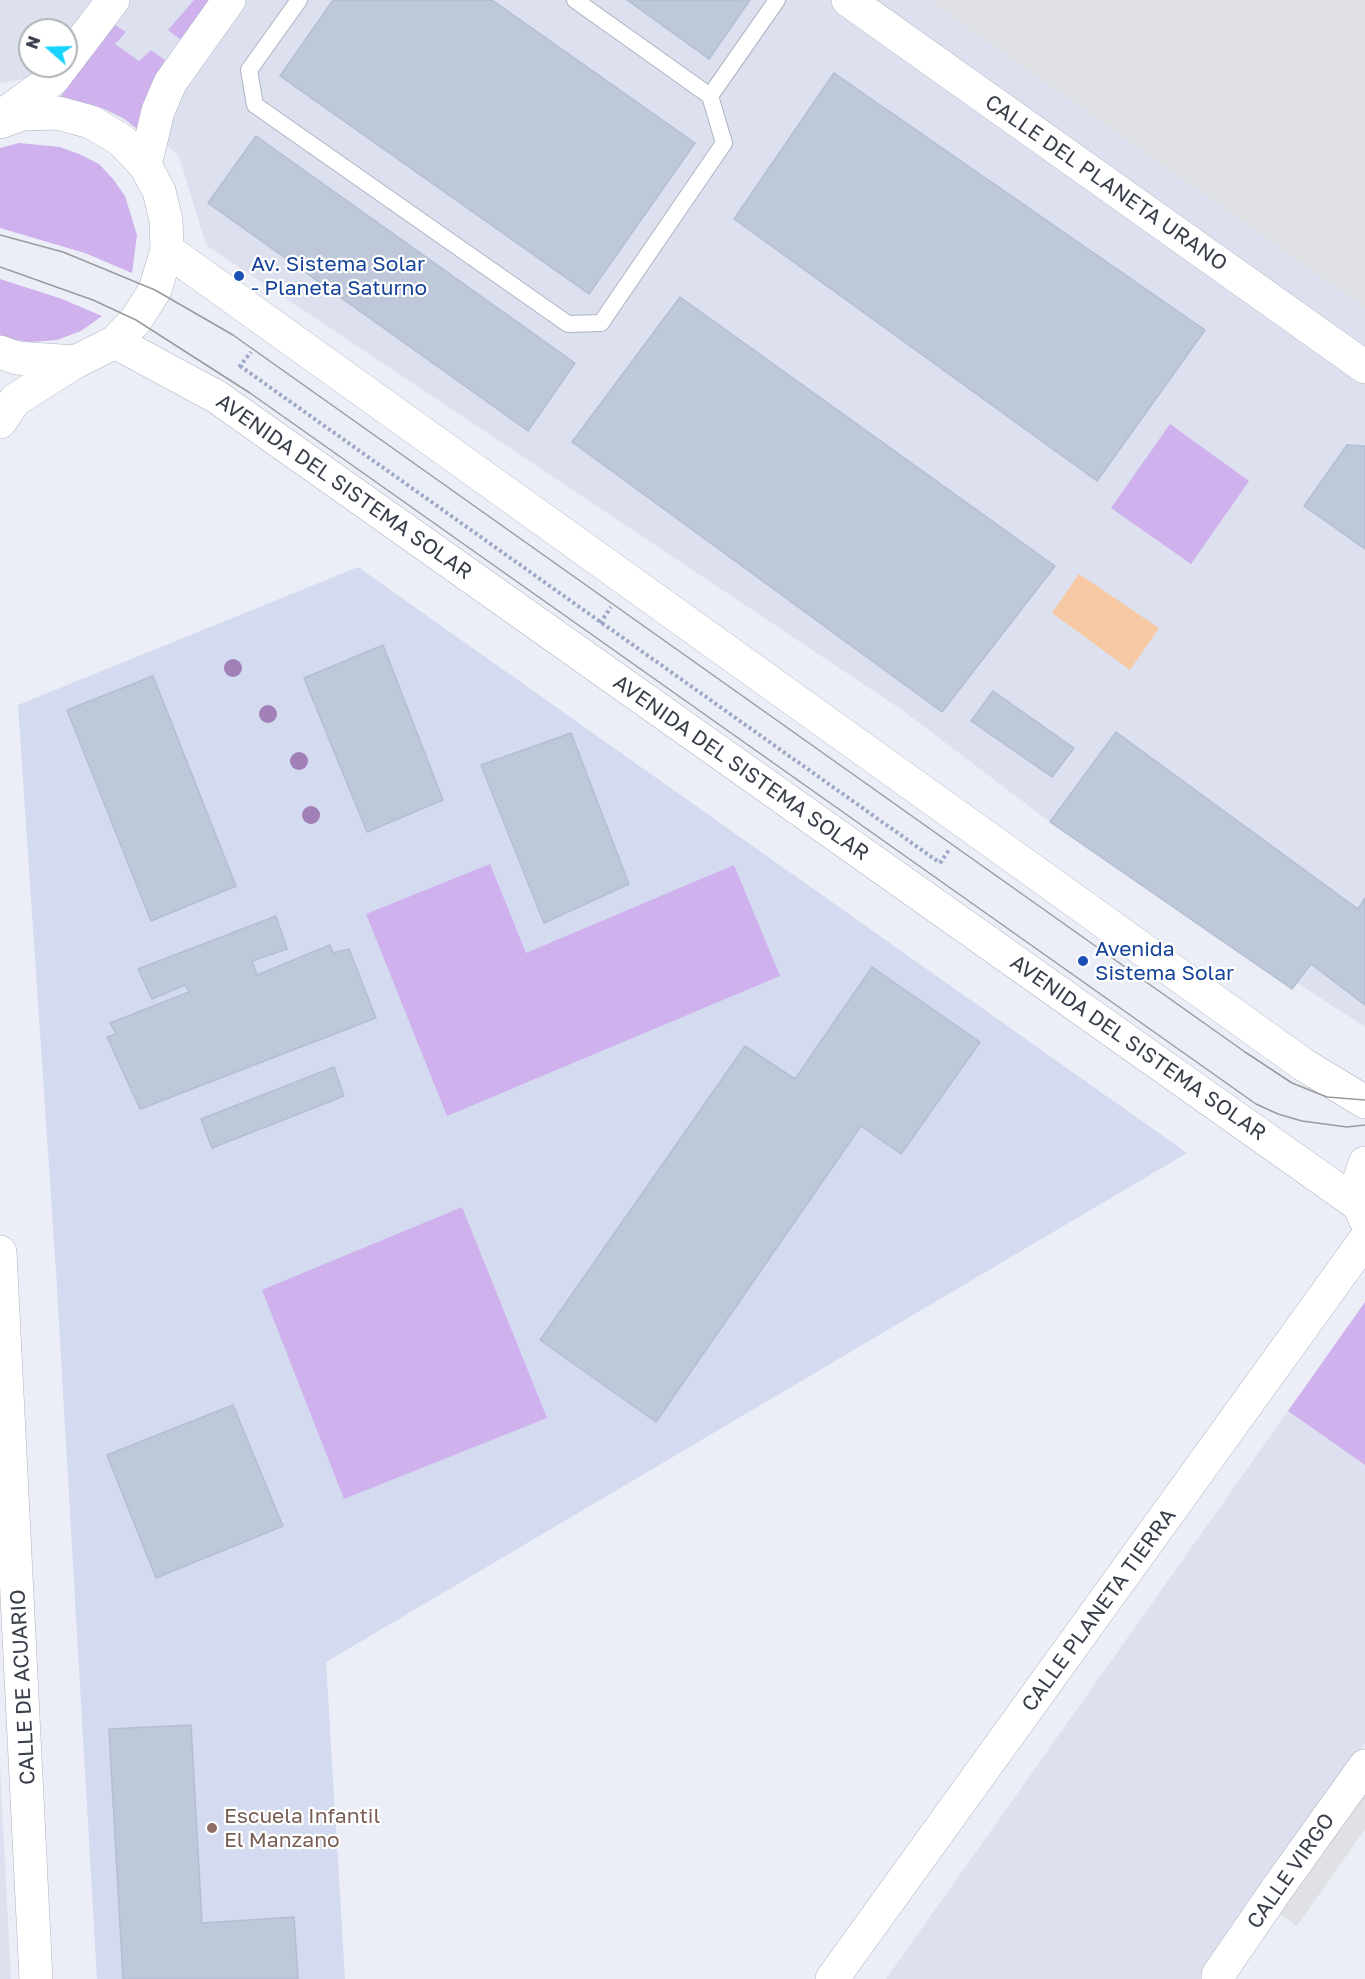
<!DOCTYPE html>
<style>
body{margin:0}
#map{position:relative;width:1365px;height:1979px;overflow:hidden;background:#ebeef6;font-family:"Golos Text",sans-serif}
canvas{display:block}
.north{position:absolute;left:18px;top:18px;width:60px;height:60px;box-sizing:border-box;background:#fff;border:2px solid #afb2b7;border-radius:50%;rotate:290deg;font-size:16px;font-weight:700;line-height:24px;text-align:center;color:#383f4b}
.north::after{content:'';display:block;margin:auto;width:21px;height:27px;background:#19d3ff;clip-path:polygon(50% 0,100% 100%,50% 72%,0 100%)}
</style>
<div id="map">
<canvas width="1365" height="1979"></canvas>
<div class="north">N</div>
</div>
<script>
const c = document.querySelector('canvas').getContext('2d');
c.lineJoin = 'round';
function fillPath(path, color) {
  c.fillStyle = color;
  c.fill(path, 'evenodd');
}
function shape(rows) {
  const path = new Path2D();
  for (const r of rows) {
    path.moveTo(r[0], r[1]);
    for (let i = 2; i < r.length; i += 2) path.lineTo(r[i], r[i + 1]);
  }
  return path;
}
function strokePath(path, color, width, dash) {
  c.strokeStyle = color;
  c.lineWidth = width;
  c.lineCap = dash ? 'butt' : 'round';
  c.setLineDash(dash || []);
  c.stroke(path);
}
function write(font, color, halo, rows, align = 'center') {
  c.font = font + ' "Golos Text",sans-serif';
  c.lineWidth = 4.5;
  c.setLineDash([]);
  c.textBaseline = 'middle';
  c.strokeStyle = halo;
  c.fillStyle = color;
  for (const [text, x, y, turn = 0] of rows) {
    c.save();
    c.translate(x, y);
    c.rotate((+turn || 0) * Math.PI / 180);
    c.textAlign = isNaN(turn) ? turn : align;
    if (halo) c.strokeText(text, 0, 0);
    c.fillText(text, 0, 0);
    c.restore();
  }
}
const residential = shape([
 [0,0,1365,0,1365,1027,1050,822,902,710,206,245,179,157,120,99,23,79,0,83],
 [30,30,66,30,66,66,30,66],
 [1288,1411,1365,1465,1365,1743,1203,1979,886,1979],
 [0,1765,11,1979,0,1979]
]);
const education = shape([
 [358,567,1187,1153,326,1662,345,1979,97,1979,56,1271,18,705]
]);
const green = shape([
 [194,0,209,0,181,40,168,30],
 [115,25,126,32,115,44,139,61,151,50,165,60,156,77,141,132,123,118,102,108,60,97],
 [19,143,60,147,79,154,99,164,113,179,125,196,137,235,132,273,85,253,0,228,0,148],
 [0,279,62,299,102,316,81,331,57,340,30,342,4,338,0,336],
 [1170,424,1249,481,1191,564,1111,508],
 [490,864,526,953,734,865,780,976,447,1116,366,914],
 [462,1207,547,1418,344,1499,262,1290],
 [1365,1302,1365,1465,1288,1411]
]);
const parking = shape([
 [936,0,1365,0,1365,308,934,4],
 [1365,1791,1365,1829,1297,1926,1278,1913]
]);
const water = shape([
 [1079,574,1159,628,1130,670,1052,613]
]);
const building = shape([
 [333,0,492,0,695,143,589,294,280,76,333,0],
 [627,0,750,0,709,59,627,0],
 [834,73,1205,330,1097,481,734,219,834,73],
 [256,136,575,363,528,431,208,203,256,136],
 [680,297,1055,566,942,712,572,442,680,297],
 [1347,445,1365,446,1365,549,1304,506,1347,445],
 [383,645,443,800,367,832,304,678,383,645],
 [153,676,236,886,151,921,67,710,153,676],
 [993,691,1074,748,1052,777,971,721,993,691],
 [1116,732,1358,909,1365,898,1365,1005,1311,964,1292,989,1050,822,1116,732],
 [571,733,629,884,544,923,481,765,571,733],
 [276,916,287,949,252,961,257,975,330,945,333,953,349,949,376,1018,140,1109,107,1037,116,1034,110,1023,189,992,185,985,152,999,138,969,276,916],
 [872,967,980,1042,901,1154,861,1126,656,1422,540,1340,745,1046,795,1079,872,967],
 [334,1067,344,1096,212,1148,201,1119,334,1067],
 [233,1405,283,1526,156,1578,107,1455,233,1405],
 [191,1725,202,1923,294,1917,298,1979,123,1979,109,1729,191,1725]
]);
const path = shape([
 [240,366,940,863],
 [239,367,251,352],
 [600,623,611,607],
 [940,863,949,850]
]);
const service = shape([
 [299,0,249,70,255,105,568,324,601,323,724,143,710,96,575,0],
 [710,96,777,0]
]);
const minor = shape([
 [848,0,1365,367],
 [0,422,15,400,75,362],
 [0,1252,36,1979],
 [832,1979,1365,1240],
 [1218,1979,1218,1975,1277,1889,1365,1766]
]);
const tertiary = shape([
 [66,62,113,0],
 [0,117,53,79,63,66],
 [0,122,23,114,58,113,91,122,121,140,145,165,159,191,166,220,167,250,155,290,136,320,115,342,75,362,17,358,0,352],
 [145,165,158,111,170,83,229,0],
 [167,250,1304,1065,1365,1102],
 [115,342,217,397,1359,1205],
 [1365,1163,1357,1187,1359,1205,1365,1219]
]);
const tram = shape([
 [0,235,63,252,155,290,233,335,1245,1052,1292,1083,1327,1097,1365,1100],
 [0,267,93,300,136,320,250,393,1256,1104,1278,1114,1302,1121,1347,1127,1365,1125]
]);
const trees = [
 [233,668],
 [268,714],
 [299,761],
 [311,815]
];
const markers = [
 [239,276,6,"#1a4fb4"],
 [1083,961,6,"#1a4fb4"],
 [212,1828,6,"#8d6e63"]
];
const streetNames = [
 ["CALLE DEL PLANETA URANO",1106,183,35],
 ["AVENIDA DEL SISTEMA SOLAR",344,487,35],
 ["AVENIDA DEL SISTEMA SOLAR",741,768,35],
 ["AVENIDA DEL SISTEMA SOLAR",1138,1048,35],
 ["CALLE PLANETA TIERRA",1099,1610,-54],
 ["CALLE DE ACUARIO",23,1687,-93],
 ["CALLE VIRGO",1291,1871,-55]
];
const transitNames = [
 ["Av. Sistema Solar",251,264],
 ["- Planeta Saturno",251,288],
 ["Avenida",1095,949],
 ["Sistema Solar",1095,973]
];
const educationNames = [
 ["Escuela Infantil",224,1816],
 ["El Manzano",224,1840]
];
fillPath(residential, '#dde1ef');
fillPath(education, '#d4dbf0');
fillPath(green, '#cfb1ed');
fillPath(parking, '#dfe1e5');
fillPath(water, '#f6c9a4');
fillPath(building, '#bfc8d9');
strokePath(building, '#b2bed4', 1.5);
strokePath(service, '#acb3c3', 18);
strokePath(minor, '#acb3c3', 34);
strokePath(tertiary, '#acb3c3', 34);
strokePath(path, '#9ca9c6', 4, [3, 3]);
strokePath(service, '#fff', 16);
strokePath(minor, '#fff', 33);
strokePath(tertiary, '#fff', 33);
strokePath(tram, '#9a9a9a', 1.5);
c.fillStyle = '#a17fb7';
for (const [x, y] of trees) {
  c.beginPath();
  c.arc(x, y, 9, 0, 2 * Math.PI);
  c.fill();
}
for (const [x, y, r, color] of markers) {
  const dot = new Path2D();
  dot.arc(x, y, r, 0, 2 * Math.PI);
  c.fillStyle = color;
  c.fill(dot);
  strokePath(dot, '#fff', 2);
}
write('21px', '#383f4b', '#fff', streetNames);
write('21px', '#164399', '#fff', transitNames, 'left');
write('21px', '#785e54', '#fff', educationNames, 'left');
</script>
